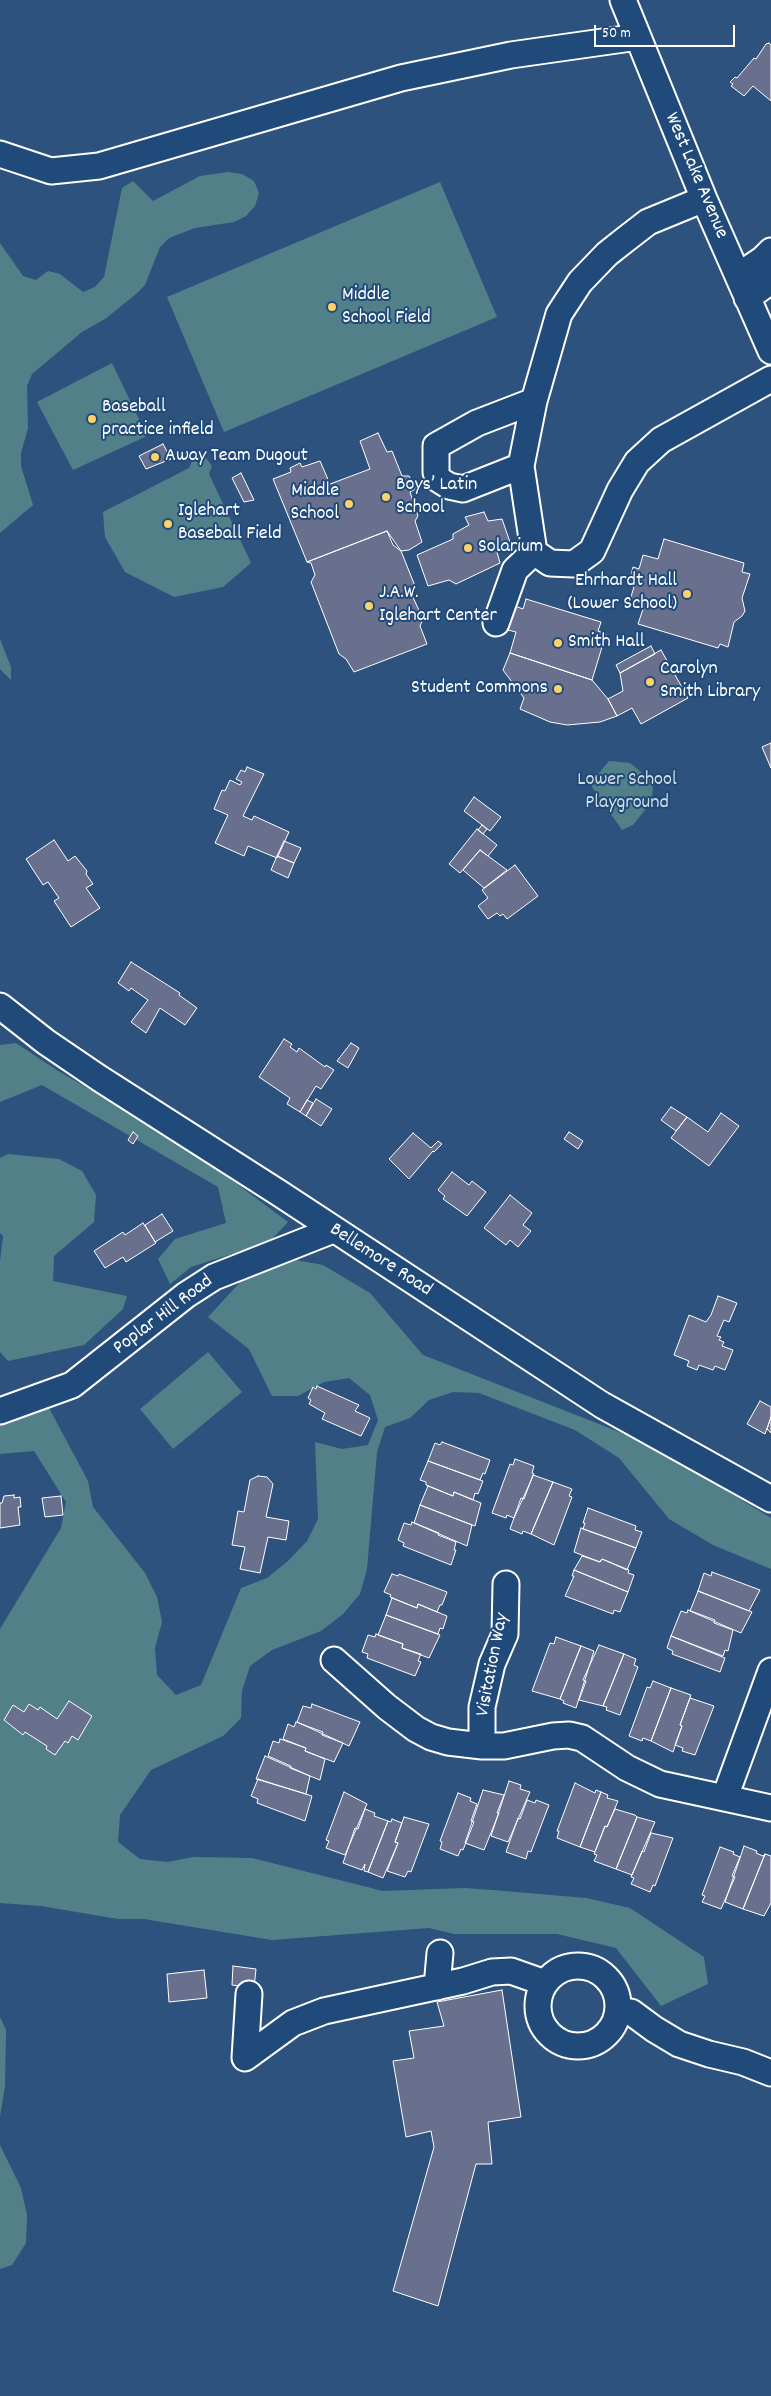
<!DOCTYPE html>
<meta charset="utf-8">
<style>
body{margin:0}
#map{position:relative;width:771px;height:2396px;overflow:hidden;background:#2e527e;font-family:Dekko,sans-serif}
canvas{display:block}
.scale{position:absolute;left:594px;top:25px;width:141px;height:22px;box-sizing:border-box;border:2px solid #fff;border-top:0;padding-left:6px;font-size:15px;line-height:18px;white-space:nowrap;color:#fff;-webkit-text-stroke:4px #1f4a7a;paint-order:stroke}
</style>
<div id="map">
<canvas width="771" height="2396"></canvas>
<div class="scale">50 m</div>
</div>
<script>
const c = document.querySelector('canvas').getContext('2d');
c.lineJoin = 'round';
function fillPath(path, color) {
  c.fillStyle = color;
  c.fill(path, 'evenodd');
}
function shape(rows) {
  const path = new Path2D();
  for (const r of rows) {
    if (r.length === 3) {
      path.moveTo(r[0] + r[2], r[1]);
      path.arc(r[0], r[1], r[2], 0, 2 * Math.PI);
      continue;
    }
    path.moveTo(r[0], r[1]);
    for (let i = 2; i < r.length; i += 2) path.lineTo(r[i], r[i + 1]);
  }
  return path;
}
function strokePath(path, color, width, dash) {
  c.strokeStyle = color;
  c.lineWidth = width;
  c.lineCap = dash ? 'butt' : 'round';
  c.setLineDash(dash || []);
  c.stroke(path);
}
function write(font, color, halo, rows, align = 'center') {
  c.font = font + ' Dekko,sans-serif';
  c.lineWidth = 4;
  c.setLineDash([]);
  c.textBaseline = 'middle';
  c.strokeStyle = halo;
  c.fillStyle = color;
  for (const [text, x, y, turn = 0] of rows) {
    c.save();
    c.translate(x, y);
    c.rotate((+turn || 0) * Math.PI / 180);
    c.textAlign = isNaN(turn) ? turn : align;
    if (halo) c.strokeText(text, 0, 0);
    c.fillText(text, 0, 0);
    c.restore();
  }
}
const green = shape([
 [228,172,242,174,254,181,259,193,255,206,246,216,234,222,195,228,169,238,160,247,145,285,136,294,105,319,82,332,32,374,27,386,28,428,21,453,21,466,33,505,0,533,0,243,23,276,36,280,48,271,60,274,83,292,95,287,104,277,122,188,133,181,153,201,200,176],
 [440,182,497,317,224,432,167,297],
 [112,363,147,436,73,470,37,402],
 [194,457,206,458,212,466,209,474,251,563,223,587,174,597,125,572,105,537,103,512,189,468],
 [0,639,11,667,11,680,0,669],
 [609,761,630,763,653,782,652,801,633,825,622,830,590,784],
 [16,1043,55,1069,186,1146,288,1222,269,1242,191,1267,170,1284,158,1259,175,1239,226,1223,218,1187,42,1085,0,1102,0,1045],
 [8,1154,59,1159,82,1171,96,1195,94,1222,54,1256,53,1281,127,1296,123,1309,84,1345,8,1361,0,1352,0,1261,3,1236,0,1233,0,1158],
 [296,1260,323,1265,370,1293,423,1355,650,1444,771,1518,771,1569,713,1545,669,1519,619,1458,575,1430,479,1393,453,1392,429,1400,410,1418,385,1427,377,1452,367,1569,360,1594,343,1614,321,1631,272,1650,250,1666,242,1691,241,1718,223,1736,151,1770,120,1815,118,1842,140,1859,167,1862,194,1857,252,1858,383,1891,464,1888,493,1890,586,1898,630,1908,704,1957,708,1984,661,2006,616,1948,557,1934,454,1934,429,1928,272,1940,144,1919,118,1919,41,1906,0,1903,0,1629,61,1528,66,1502,34,1451,0,1454,0,1421,49,1408,88,1481,93,1507,145,1573,157,1597,162,1622,155,1648,157,1675,176,1695,201,1685,241,1588,267,1578,288,1561,307,1541,318,1519,315,1442,342,1449,368,1445,378,1420,370,1395,349,1378,324,1382,298,1396,272,1396,249,1349,208,1317,245,1277,269,1265],
 [208,1352,242,1392,173,1449,140,1409],
 [0,2017,6,2030,5,2086,0,2117],
 [0,2145,21,2188,27,2215,26,2243,12,2265,0,2269]
]);
const building = shape([
 [769,43,771,45,771,101,753,86,744,96,731,86,733,84,730,82,735,77,737,78,754,58,756,59,766,44,769,43],
 [378,433,387,452,392,451,402,476,409,476,416,489,410,492,418,516,415,521,422,542,409,550,401,551,387,531,307,562,273,479,291,472,290,468,300,463,302,467,320,461,330,484,370,469,360,441,378,433],
 [163,444,171,459,146,469,139,456,163,444],
 [241,473,254,500,244,502,232,478,241,473],
 [484,512,488,521,502,519,511,545,497,552,500,563,456,584,449,580,428,586,417,555,453,539,453,534,469,525,465,517,484,512],
 [387,531,393,545,401,551,415,586,411,593,423,619,420,626,427,644,354,672,346,659,339,654,311,582,315,575,311,563,307,562,387,531],
 [664,539,744,563,742,572,750,574,742,598,745,611,742,616,734,622,728,647,720,644,718,648,638,624,643,609,629,603,634,587,628,585,633,567,639,569,643,555,658,559,664,539],
 [526,599,601,622,598,631,606,634,592,680,510,653,516,632,508,630,515,606,523,609,526,599],
 [651,646,655,654,620,673,616,665,651,646],
 [661,650,688,698,641,724,632,708,617,716,608,699,623,691,620,673,661,650],
 [510,653,592,680,608,699,617,716,600,722,567,725,550,722,520,709,524,698,503,670,510,653],
 [771,743,771,768,762,747,771,743],
 [247,767,264,774,243,816,252,820,254,816,289,832,277,858,248,846,244,856,215,843,228,815,214,809,222,790,225,791,230,780,240,785,242,782,236,779,241,770,245,772,247,767],
 [474,797,501,817,490,831,464,811,474,797],
 [482,825,487,829,483,834,478,830,482,825],
 [477,829,497,845,488,856,480,850,460,873,449,864,477,829],
 [54,840,68,861,75,856,87,871,86,874,93,884,86,888,100,908,71,927,54,901,59,898,48,882,43,885,26,859,54,840],
 [284,841,301,848,294,863,277,856,284,841],
 [480,850,507,870,484,888,463,870,480,850],
 [277,856,294,863,288,878,271,870,277,856],
 [515,865,538,896,507,919,503,914,500,916,497,913,488,919,478,906,488,898,482,890,515,865],
 [131,962,180,993,179,995,197,1008,185,1025,160,1008,146,1033,131,1022,148,1000,131,988,129,991,118,983,131,962],
 [284,1039,292,1044,290,1047,297,1052,299,1048,325,1067,326,1065,334,1070,321,1089,316,1086,300,1112,287,1104,290,1098,259,1077,284,1039],
 [351,1043,359,1048,348,1068,337,1061,351,1043],
 [316,1099,332,1109,321,1126,306,1116,316,1099],
 [307,1100,313,1103,306,1116,300,1112,307,1100],
 [671,1107,687,1117,676,1131,661,1120,671,1107],
 [721,1113,739,1126,709,1166,671,1138,687,1117,708,1132,721,1113],
 [133,1132,138,1136,133,1144,128,1140,133,1132],
 [569,1132,583,1141,578,1149,564,1139,569,1132],
 [413,1133,431,1148,438,1141,442,1144,434,1152,433,1151,409,1179,389,1159,413,1133],
 [452,1172,469,1185,472,1181,486,1192,467,1216,443,1199,445,1196,438,1190,452,1172],
 [510,1195,532,1213,523,1225,531,1231,518,1247,510,1240,506,1245,484,1228,510,1195],
 [162,1214,173,1231,155,1242,145,1225,162,1214],
 [143,1223,156,1243,126,1262,123,1257,105,1268,94,1251,123,1232,125,1235,143,1223],
 [718,1296,737,1303,729,1322,724,1320,717,1336,721,1337,719,1340,724,1342,722,1346,733,1350,725,1370,715,1366,713,1370,699,1365,697,1370,687,1366,689,1361,674,1355,689,1315,706,1322,711,1315,718,1296],
 [317,1386,359,1405,355,1411,370,1418,361,1436,322,1419,325,1413,309,1404,311,1400,308,1398,313,1387,316,1389,317,1386],
 [760,1401,771,1407,771,1417,765,1434,747,1424,760,1401],
 [771,1417,771,1433,767,1429,771,1417],
 [442,1442,490,1460,485,1474,483,1473,480,1480,428,1461,435,1443,440,1445,442,1442],
 [515,1459,534,1466,532,1473,534,1474,514,1518,507,1515,506,1518,492,1513,510,1464,513,1465,515,1459],
 [428,1461,483,1481,478,1494,475,1493,473,1500,454,1492,453,1496,426,1485,426,1482,420,1480,428,1461],
 [533,1475,553,1482,531,1534,523,1531,522,1534,510,1529,521,1498,524,1499,533,1475],
 [258,1476,267,1477,273,1484,266,1517,289,1521,286,1540,268,1537,260,1573,240,1569,245,1547,232,1545,238,1511,244,1512,250,1480,258,1476],
 [553,1482,572,1489,569,1496,572,1497,554,1545,531,1534,553,1482],
 [428,1486,453,1496,454,1492,481,1503,475,1526,420,1505,428,1486],
 [14,1495,14,1498,20,1497,21,1507,18,1507,20,1525,0,1528,0,1503,2,1503,4,1496,14,1495],
 [61,1496,63,1515,45,1517,42,1498,61,1496],
 [420,1505,472,1525,467,1546,414,1523,420,1505],
 [588,1508,636,1526,635,1530,642,1532,636,1548,583,1529,585,1523,583,1523,588,1508],
 [412,1522,439,1533,438,1535,456,1542,454,1550,456,1550,451,1565,403,1546,404,1543,398,1540,404,1523,411,1525,412,1522],
 [581,1528,636,1548,627,1570,602,1559,600,1562,574,1552,581,1528],
 [582,1556,600,1562,602,1559,629,1570,628,1573,634,1575,628,1592,574,1570,582,1556],
 [574,1570,628,1592,620,1612,614,1610,613,1614,565,1596,574,1576,572,1576,574,1570],
 [712,1572,760,1590,749,1611,698,1591,704,1573,711,1576,712,1572],
 [392,1574,398,1576,399,1574,447,1592,442,1605,440,1605,437,1612,418,1604,417,1608,390,1597,391,1595,384,1592,392,1574],
 [698,1591,752,1612,741,1633,690,1611,698,1591],
 [392,1598,417,1608,418,1604,447,1616,443,1629,440,1628,438,1634,386,1615,392,1598],
 [688,1610,715,1620,714,1623,733,1630,728,1651,725,1650,723,1656,671,1636,681,1611,687,1613,688,1610],
 [386,1615,440,1635,429,1658,402,1648,403,1644,378,1635,386,1615],
 [376,1634,403,1644,402,1648,421,1654,418,1661,421,1662,415,1676,367,1658,368,1654,362,1652,368,1635,375,1637,376,1634],
 [671,1636,725,1658,720,1672,672,1654,673,1651,667,1648,671,1636],
 [556,1637,581,1646,560,1699,532,1691,550,1643,554,1644,556,1637],
 [599,1645,624,1654,603,1706,579,1700,586,1681,583,1680,599,1645],
 [581,1646,594,1651,576,1708,563,1703,564,1701,560,1699,581,1646],
 [624,1654,636,1659,634,1665,638,1667,620,1715,606,1710,607,1707,603,1706,624,1654],
 [653,1681,671,1688,651,1741,643,1738,642,1741,629,1736,647,1687,650,1688,653,1681],
 [671,1688,691,1695,680,1725,682,1726,673,1752,651,1741,671,1688],
 [690,1698,714,1706,695,1755,682,1751,683,1748,675,1745,682,1726,680,1725,690,1698],
 [69,1701,92,1716,78,1740,72,1736,68,1743,65,1741,55,1755,46,1749,47,1746,25,1732,23,1735,4,1720,13,1705,24,1712,29,1704,38,1710,40,1707,57,1719,69,1701],
 [312,1704,360,1722,349,1746,297,1722,303,1706,311,1708,312,1704],
 [296,1722,323,1732,322,1735,343,1743,334,1762,305,1751,306,1748,283,1739,288,1724,294,1727,296,1722],
 [280,1739,306,1748,305,1751,325,1759,320,1780,290,1768,291,1766,268,1756,273,1741,279,1743,280,1739],
 [265,1756,310,1776,306,1794,256,1779,265,1756],
 [258,1779,312,1796,305,1821,257,1803,258,1799,251,1796,258,1779],
 [509,1781,521,1785,520,1789,530,1792,508,1842,491,1836,509,1781],
 [575,1783,595,1793,596,1790,601,1792,580,1847,557,1838,559,1831,557,1831,575,1783],
 [483,1790,504,1795,497,1813,499,1813,484,1850,465,1843,483,1790],
 [344,1792,367,1804,345,1855,326,1848,329,1841,326,1840,344,1792],
 [601,1792,608,1795,607,1798,618,1801,607,1827,605,1826,595,1852,580,1847,601,1792],
 [458,1793,471,1798,470,1801,477,1804,471,1821,474,1822,463,1850,461,1849,458,1856,440,1849,442,1842,440,1841,458,1793],
 [527,1800,535,1803,536,1800,549,1805,531,1852,528,1851,526,1859,506,1852,518,1818,520,1819,527,1800],
 [365,1809,375,1813,374,1816,388,1821,368,1872,364,1871,365,1864,362,1870,343,1863,355,1828,358,1829,365,1809],
 [615,1809,635,1815,637,1817,616,1869,594,1861,597,1855,594,1854,605,1826,607,1827,615,1809],
 [404,1817,429,1824,411,1872,408,1871,405,1877,387,1871,398,1843,395,1842,404,1817],
 [637,1817,655,1822,632,1875,616,1869,637,1817],
 [392,1819,402,1823,395,1842,398,1843,383,1878,368,1872,388,1821,391,1822,392,1819],
 [651,1833,673,1838,655,1886,653,1885,650,1892,631,1884,634,1878,631,1877,642,1851,644,1852,651,1833],
 [744,1846,757,1851,756,1853,763,1856,765,1854,743,1909,725,1902,744,1846],
 [720,1847,734,1852,733,1854,740,1857,732,1876,735,1877,721,1909,702,1902,705,1896,702,1895,720,1847],
 [765,1854,771,1856,771,1903,764,1916,743,1909,765,1854],
 [233,1966,256,1969,254,1988,232,1985,233,1966],
 [204,1970,207,1998,169,2002,167,1974,204,1970],
 [502,1990,521,2117,488,2122,492,2164,476,2164,438,2306,393,2291,434,2147,431,2131,406,2137,393,2061,414,2058,409,2031,444,2026,437,2002,502,1990]
]);
const minor = shape([
 [623,0,704,199,771,351],
 [0,154,51,171,99,166,401,78,511,55,638,37],
 [704,199,648,222,626,239,607,254,580,282,559,314,534,401,521,466,534,552,550,563,574,564,592,551,620,490,637,462,661,440,771,379],
 [738,276,763,259,771,251],
 [747,298,771,281],
 [521,466,463,489,449,486,438,479,436,472,436,446,477,423,534,401],
 [496,623,515,570,534,552],
 [0,1006,46,1042,99,1078,279,1193,602,1405,771,1499],
 [0,1411,72,1385,186,1295,214,1277,333,1230],
 [334,1660,387,1707,416,1729,431,1737,448,1742,482,1746,504,1746,553,1736,569,1735,582,1738,627,1768,660,1784,771,1808],
 [482,1746,482,1707,492,1664,505,1634,506,1584],
 [725,1797,771,1671],
 [578,2006,40],
 [437,1987,440,1953],
 [249,1994,245,2058,293,2023,324,2011,463,1981,492,1972,511,1971,545,1983],
 [618,2010,631,2012,654,2029,679,2044,709,2054,743,2062,771,2073]
]);
const markers = [
 [332,307,5,"#ffd166"],
 [92,419,5,"#ffd166"],
 [155,457,5,"#ffd166"],
 [386,497,5,"#ffd166"],
 [349,504,5,"#ffd166"],
 [168,524,5,"#ffd166"],
 [468,548,5,"#ffd166"],
 [687,594,5,"#ffd166"],
 [369,606,5,"#ffd166"],
 [558,643,5,"#ffd166"],
 [650,682,5,"#ffd166"],
 [558,689,5,"#ffd166"]
];
const streetNames = [
 ["West Lake Avenue",695,176,67],
 ["Bellemore Road",380,1261,33],
 ["Poplar Hill Road",164,1316,-37],
 ["Visitation Way",494,1665,-79]
];
const poiNames = [
 ["Middle",342,296],
 ["School Field",342,319],
 ["Baseball",102,408],
 ["practice infield",102,431],
 ["Away Team Dugout",165,457],
 ["Boys’ Latin",396,486],
 ["School",396,509],
 ["Middle",339,492,"right"],
 ["School",339,515,"right"],
 ["Iglehart",178,512],
 ["Baseball Field",178,535],
 ["Solarium",478,548],
 ["Ehrhardt Hall",677,582,"right"],
 ["(Lower School)",677,605,"right"],
 ["J.A.W.",379,594],
 ["Iglehart Center",379,617],
 ["Smith Hall",568,643],
 ["Carolyn",660,670],
 ["Smith Library",660,693],
 ["Student Commons",548,689,"right"]
];
const parkNames = [
 ["Lower School",627,781],
 ["Playground",627,804]
];
fillPath(green, '#528089');
fillPath(building, '#68708d');
strokePath(building, '#fff', 1);
strokePath(minor, '#fff', 29);
strokePath(minor, '#1f4a7a', 25);
for (const [x, y, r, color] of markers) {
  const dot = new Path2D();
  dot.arc(x, y, r, 0, 2 * Math.PI);
  c.fillStyle = color;
  c.fill(dot);
  strokePath(dot, '#1f4a7a', 2);
}
write('20px', '#fff', '#1f4a7a', streetNames);
write('20px', '#fff', '#1f4a7a', poiNames, 'left');
write('20px', '#d4dfe2', '#1f4a7a', parkNames);
</script>
